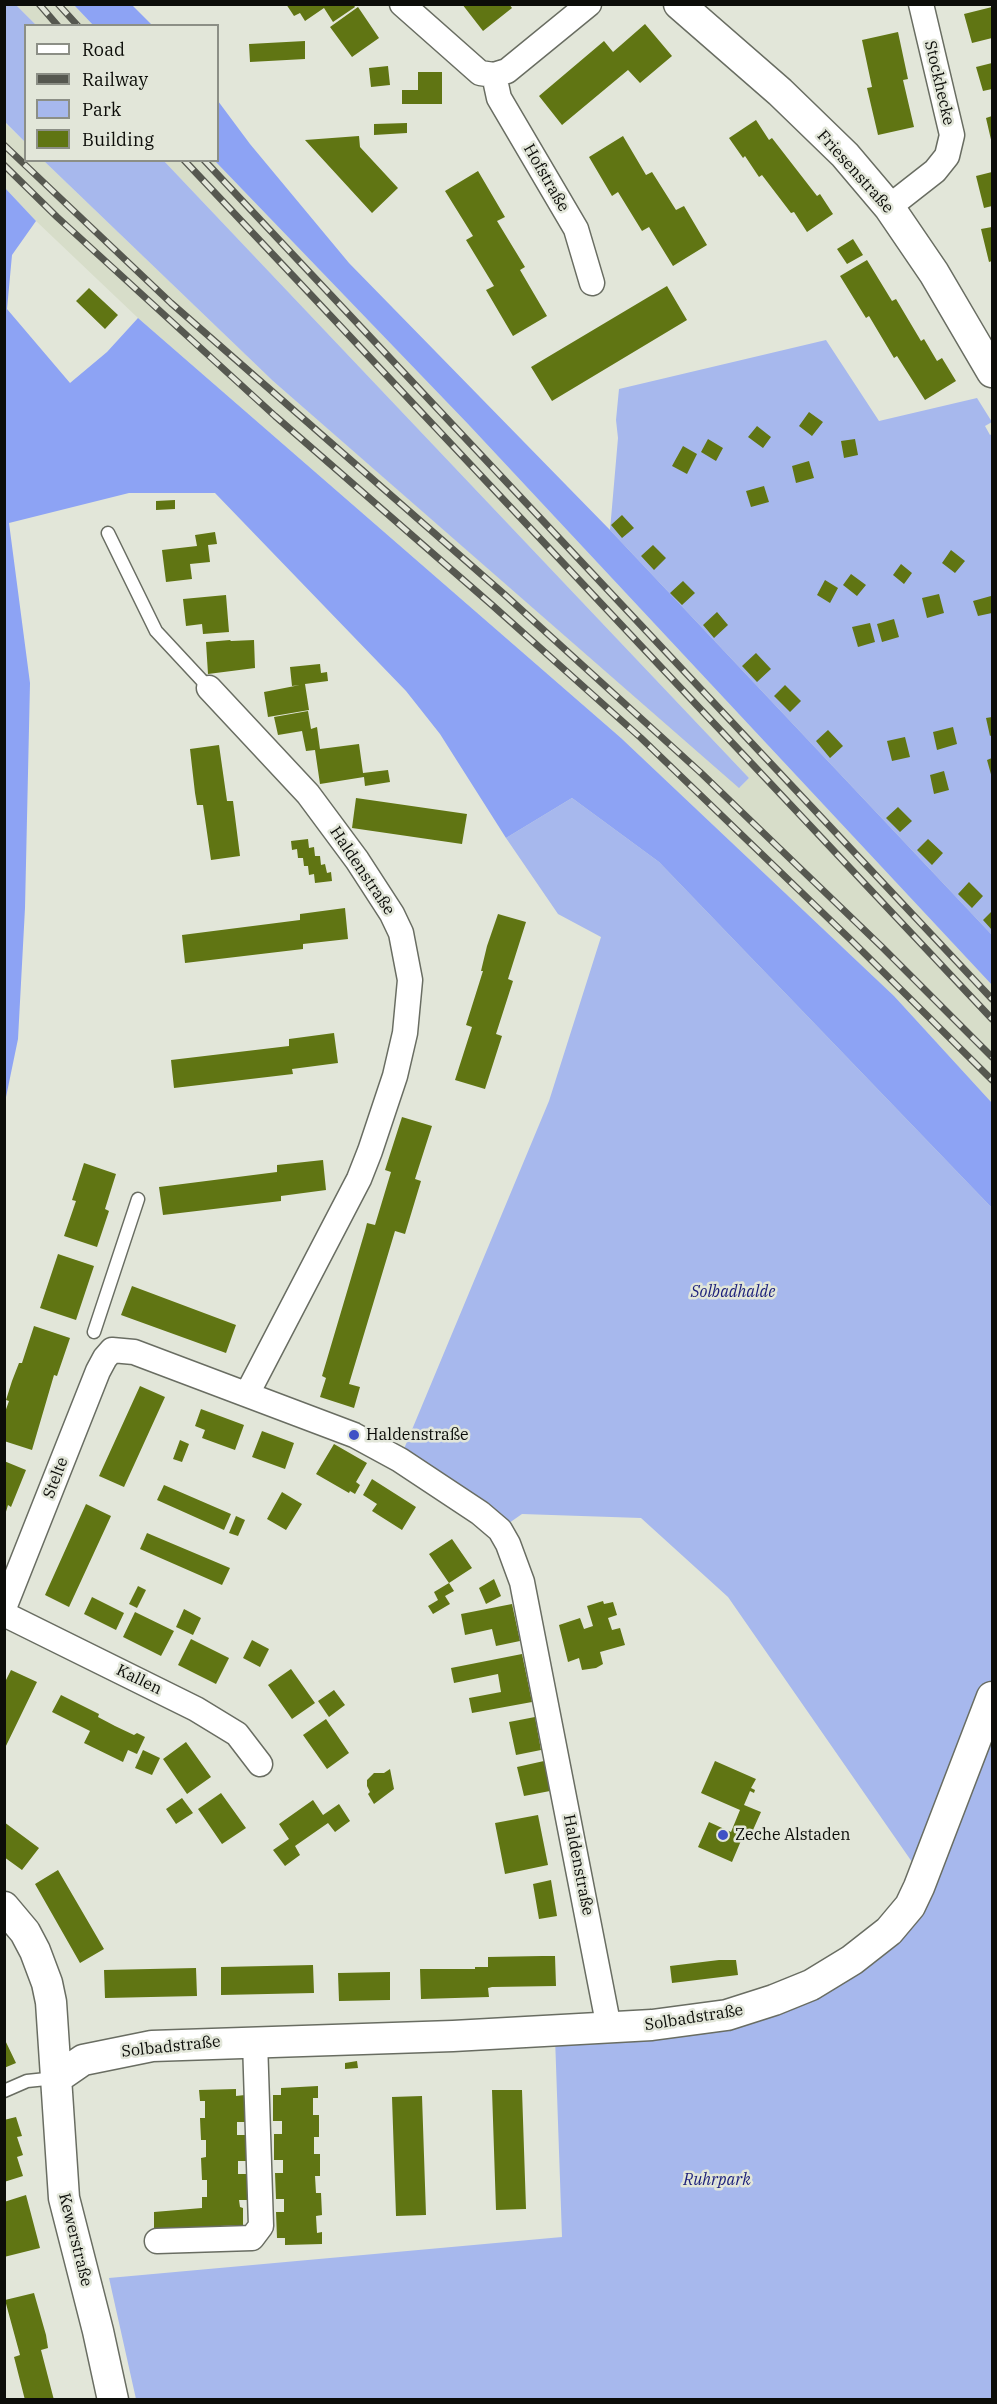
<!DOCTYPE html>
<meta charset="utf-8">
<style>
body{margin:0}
#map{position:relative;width:997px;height:2404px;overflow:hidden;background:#e2e6d9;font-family:"IBM Plex Serif",serif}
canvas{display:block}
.frame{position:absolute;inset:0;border:6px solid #0c0d09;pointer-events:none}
.legend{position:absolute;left:24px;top:24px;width:195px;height:138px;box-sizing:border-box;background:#e2e6d9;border:2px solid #8c8f86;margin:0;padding:8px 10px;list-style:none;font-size:18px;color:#0c0d09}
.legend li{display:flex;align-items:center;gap:12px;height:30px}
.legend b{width:30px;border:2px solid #8c8f86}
</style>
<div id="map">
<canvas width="997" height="2404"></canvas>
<div class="frame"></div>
<ul class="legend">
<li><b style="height:8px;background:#fff"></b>Road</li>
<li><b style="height:8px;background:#565850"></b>Railway</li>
<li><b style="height:16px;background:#a7b8ed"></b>Park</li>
<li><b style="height:16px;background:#607513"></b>Building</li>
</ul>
</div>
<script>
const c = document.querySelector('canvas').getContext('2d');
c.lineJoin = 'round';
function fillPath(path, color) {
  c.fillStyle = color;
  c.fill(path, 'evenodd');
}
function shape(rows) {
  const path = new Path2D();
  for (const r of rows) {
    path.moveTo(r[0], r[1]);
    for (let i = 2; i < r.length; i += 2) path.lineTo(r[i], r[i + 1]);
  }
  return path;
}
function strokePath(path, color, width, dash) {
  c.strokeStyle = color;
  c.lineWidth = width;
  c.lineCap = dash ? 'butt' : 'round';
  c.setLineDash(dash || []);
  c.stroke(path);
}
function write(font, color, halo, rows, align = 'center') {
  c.font = font + ' "IBM Plex Serif",serif';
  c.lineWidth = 5;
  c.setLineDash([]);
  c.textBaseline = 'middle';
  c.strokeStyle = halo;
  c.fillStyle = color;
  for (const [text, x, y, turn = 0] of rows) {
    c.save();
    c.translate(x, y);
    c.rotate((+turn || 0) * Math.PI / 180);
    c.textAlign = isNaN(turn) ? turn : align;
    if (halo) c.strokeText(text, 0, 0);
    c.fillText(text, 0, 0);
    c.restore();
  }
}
const built = shape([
 [16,5,74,5,93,25,36,25],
 [4,122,25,142,26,160,44,161,273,381,740,787,749,778,164,161,215,161,468,424,992,985,992,1103,894,996,621,738,138,318,36,221,5,188]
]);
const green = shape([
 [4,5,16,5,36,25,26,26,25,142,5,122],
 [44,161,164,161,749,778,739,788,273,381],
 [826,340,879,421,977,398,992,422,985,426,990,435,992,434,992,935,610,530,618,438,616,420,619,389],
 [572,798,659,862,992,1208,992,1682,919,1872,728,1597,641,1518,522,1514,499,1530,401,1456,549,1101,601,937,558,914,506,838],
 [992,1703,992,2399,136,2399,109,2278,562,2237,555,2037,751,2015,889,1930]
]);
const forest = shape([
 [74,5,132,5,152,25,93,25],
 [218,101,250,144,349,263,610,530,992,935,992,985,468,424,215,161,218,160],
 [5,188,36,221,12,255,7,309,70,383,107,352,138,318,621,738,894,996,992,1103,992,1208,659,862,572,798,506,838,440,734,406,691,215,493,129,493,9,523,30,683,25,908,18,1039,5,1102]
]);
const building = shape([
 [286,4,353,4,355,7,333,22,324,8,305,21,300,13,294,16],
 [462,4,509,4,512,8,483,31],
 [358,7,379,38,352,57,330,27],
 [992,7,992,38,972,43,964,14],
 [645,24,672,56,640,83,628,70,562,125,539,96,604,41,613,52],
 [898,32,908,79,903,80,914,127,878,135,867,88,872,87,862,40],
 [305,41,305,59,250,62,249,44],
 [992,63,992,89,983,91,976,67],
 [388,66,390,85,371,87,369,68],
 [418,72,442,72,442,104,402,104,402,90,418,90],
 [992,116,992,144,986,118],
 [756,120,769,140,772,138,817,196,820,194,833,214,807,232,794,212,791,213,762,175,759,177,745,156,743,158,729,138],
 [407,123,407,133,374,135,374,124],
 [359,136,360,147,398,188,372,213,305,140],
 [623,136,646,175,652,172,676,210,684,206,707,245,673,266,649,227,642,231,618,192,612,196,589,157],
 [478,171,505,217,497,221,525,267,520,270,547,316,513,336,486,290,494,286,466,240,473,236,445,191],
 [992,172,992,206,984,208,976,176],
 [992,227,992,261,989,262,981,229],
 [853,239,863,255,847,264,837,249],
 [867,260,892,301,896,299,921,341,924,339,937,361,942,358,956,381,925,400,897,356,894,358,869,316,866,318,840,276],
 [667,286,687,320,552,401,531,367],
 [89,288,118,315,105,329,76,301],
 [809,412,823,422,812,436,799,426],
 [757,426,771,437,763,448,748,437],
 [708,439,723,448,716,461,701,452],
 [855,439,858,455,844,458,841,441],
 [683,446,697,454,687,474,672,466],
 [809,461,814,478,796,483,792,466],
 [764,486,769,502,751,507,746,491],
 [175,500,175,509,156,510,156,501],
 [622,515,634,528,622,538,611,525],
 [215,532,217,544,208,545,210,562,190,564,192,579,166,582,162,550,197,546,195,535],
 [653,545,666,558,654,570,641,556],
 [951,550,965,561,955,573,942,563],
 [901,564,912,573,904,584,893,575],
 [851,574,866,585,857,596,843,585],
 [825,580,838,588,830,603,817,595],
 [683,581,695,593,682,605,670,593],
 [939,594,944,613,927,618,922,598],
 [226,595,229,632,203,634,202,624,186,626,183,599],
 [991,596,992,613,978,616,973,601],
 [717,612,728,625,714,638,703,625],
 [894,619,899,637,882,642,877,624],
 [870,623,875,642,858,647,852,627],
 [230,640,231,641,254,640,255,668,208,674,206,642],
 [756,653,771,669,757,682,742,666],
 [320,664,321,673,327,672,328,681,305,684,309,710,268,717,264,692,300,685,292,686,290,667],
 [785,685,801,701,790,712,774,696],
 [308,711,311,729,317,727,320,749,359,744,363,773,388,770,390,782,365,786,364,777,320,784,315,750,306,751,302,731,278,735,274,717],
 [992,717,992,735,990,736,986,718],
 [953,727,957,744,937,750,933,732],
 [828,730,843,746,830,758,816,741],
 [905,737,910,757,892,761,887,741],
 [219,745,227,801,233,801,240,856,211,860,203,805,197,805,195,793,190,749],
 [992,758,992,778,987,760],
 [944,771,949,790,934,794,930,775],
 [356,798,467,814,462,844,352,828],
 [898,807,912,821,900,832,886,818],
 [308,839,309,848,314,847,315,856,320,856,321,865,325,864,327,873,331,872,332,881,315,883,314,874,309,875,308,866,304,866,303,858,298,858,297,849,292,850,291,841],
 [928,839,943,853,932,865,917,850],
 [969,882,983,896,972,908,958,894],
 [345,908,348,939,303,944,303,949,185,963,182,935,300,920,300,914],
 [992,911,992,930,983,920],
 [498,914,526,922,508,979,513,981,496,1034,502,1036,485,1089,455,1080,472,1027,466,1025,483,971,481,971,487,946],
 [334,1033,338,1063,292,1069,293,1074,174,1088,171,1060,289,1046,289,1039],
 [402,1117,432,1126,415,1179,421,1181,405,1234,395,1231,349,1384,360,1387,354,1408,320,1397,326,1378,322,1376,365,1231,367,1223,375,1225,391,1172,385,1170],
 [323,1160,326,1190,281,1196,281,1201,163,1215,159,1187,277,1172,277,1165],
 [84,1163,116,1174,105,1209,109,1211,97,1247,64,1236,76,1201,72,1200],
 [58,1254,94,1266,76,1320,40,1308],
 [132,1286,236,1325,226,1353,121,1315],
 [34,1326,70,1338,57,1376,54,1375,32,1450,4,1441,4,1415,9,1401,6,1400,12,1381,19,1363,22,1363],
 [140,1386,165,1397,124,1487,99,1476],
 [201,1409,244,1425,235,1450,202,1438,205,1430,195,1426],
 [262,1431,294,1443,285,1469,252,1457],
 [180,1440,189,1444,182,1462,173,1459],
 [334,1444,367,1463,356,1482,360,1485,355,1494,350,1491,349,1493,316,1474],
 [4,1461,26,1470,11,1507,8,1505,5,1515],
 [372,1479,416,1507,402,1530,372,1511,377,1504,363,1495],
 [164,1485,231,1514,224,1530,157,1500],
 [282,1492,302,1504,286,1530,267,1519],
 [86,1504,111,1516,69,1607,45,1595],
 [236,1516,245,1520,238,1536,229,1533],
 [147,1533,230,1568,222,1585,140,1549],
 [452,1539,472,1568,449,1583,454,1591,445,1596,450,1604,433,1614,428,1606,438,1600,434,1592,449,1583,429,1554],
 [494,1579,501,1596,486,1604,479,1588],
 [138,1586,146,1590,137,1608,129,1604],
 [92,1597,124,1613,116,1630,84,1614],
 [603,1601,604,1604,613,1602,617,1615,608,1618,612,1630,620,1628,625,1645,600,1652,603,1664,596,1668,582,1670,579,1658,568,1662,559,1625,580,1618,584,1629,593,1626,587,1606],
 [512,1604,520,1641,496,1646,492,1629,465,1635,461,1614],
 [184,1609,201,1618,193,1635,176,1627],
 [135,1612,174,1631,161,1656,123,1637],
 [191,1639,229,1658,216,1684,178,1665],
 [252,1640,269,1649,260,1667,243,1658],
 [522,1654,532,1702,472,1713,469,1698,501,1692,498,1674,454,1683,451,1668],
 [291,1669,315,1703,292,1719,268,1685],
 [11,1670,37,1682,4,1750,4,1684],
 [334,1690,345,1705,329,1717,318,1701],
 [61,1695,99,1714,98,1717,115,1726,134,1735,137,1733,145,1737,137,1754,128,1750,123,1762,84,1743,90,1731,52,1712],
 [535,1717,541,1750,516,1755,509,1722],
 [326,1719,349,1753,327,1769,303,1735],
 [186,1742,211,1777,187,1794,163,1759],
 [143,1750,160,1758,152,1775,135,1768],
 [544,1761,550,1791,524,1796,517,1767],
 [715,1761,756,1779,751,1788,755,1790,754,1793,750,1791,744,1805,761,1812,749,1839,743,1836,732,1862,698,1847,709,1822,731,1832,740,1810,701,1793],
 [390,1769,394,1789,374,1804,368,1794,370,1792,367,1786,367,1780,374,1773,384,1773],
 [221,1793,246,1828,222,1844,198,1809],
 [182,1798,193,1813,176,1824,166,1809],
 [313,1800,323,1815,339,1804,350,1821,335,1832,328,1823,295,1846,300,1855,285,1866,273,1850,289,1839,279,1824],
 [538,1815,548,1865,505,1874,495,1823],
 [4,1822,39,1848,22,1870,4,1857],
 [58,1870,104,1949,80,1963,35,1884],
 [551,1880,557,1916,539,1919,533,1884],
 [542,1956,555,1956,556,1986,492,1987,488,1988,489,1997,421,1999,420,1969,475,1969,475,1967,488,1967,488,1957],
 [719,1960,736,1960,738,1975,672,1983,670,1966],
 [313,1965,314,1993,221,1995,221,1967],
 [196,1968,197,1996,105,1998,104,1970],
 [390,1972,390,2000,339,2001,338,1973],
 [4,2038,16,2063,4,2068],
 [357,2061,358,2068,345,2069,345,2063],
 [318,2086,318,2098,313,2098,313,2115,319,2115,319,2137,314,2137,314,2154,320,2154,320,2176,315,2176,316,2193,321,2193,322,2215,316,2216,317,2233,322,2232,322,2244,285,2245,285,2238,277,2238,276,2212,284,2212,284,2199,276,2199,275,2173,283,2173,283,2160,274,2160,274,2134,282,2134,282,2121,273,2121,273,2095,281,2095,281,2088],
 [236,2089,236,2096,245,2095,245,2122,237,2122,237,2135,246,2135,247,2161,238,2161,238,2174,247,2174,248,2200,239,2200,240,2207,243,2208,243,2225,154,2229,154,2212,202,2208,202,2197,207,2197,207,2180,202,2180,201,2158,206,2157,206,2140,201,2140,200,2118,205,2118,205,2101,200,2101,199,2090],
 [492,2090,522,2090,526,2209,496,2210],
 [422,2096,426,2215,396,2216,392,2097],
 [16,2117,22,2136,17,2137,23,2155,17,2157,23,2176,4,2182,4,2120],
 [26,2195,40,2248,4,2257,4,2202],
 [34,2293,46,2335,48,2348,41,2350,54,2400,25,2400,14,2357,20,2355,5,2300]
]);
const service = shape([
 [108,533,156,631,209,688],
 [94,1332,138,1199],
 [4,2091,27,2081,56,2078]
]);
const minor = shape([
 [402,4,480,73,494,75,507,71,589,4],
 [494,75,499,98,576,229,592,283],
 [889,207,935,171,947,156,952,135,921,4],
 [209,688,308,794,357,860,392,914,401,933,410,980,405,1033,395,1076,370,1151,359,1179,247,1394],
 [4,1608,98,1371,105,1358,112,1350,134,1352,354,1435,400,1460,480,1513,500,1530,508,1544,522,1582,609,2028],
 [4,1614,196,1709,237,1734,260,1764],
 [157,2241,252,2238,261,2226,255,2041]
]);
const tertiary = shape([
 [679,4,780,92,845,155,889,207,934,273,992,372],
 [4,1907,25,1932,35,1951,47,1983,51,2002,64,2198,98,2331,113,2400],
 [57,2078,83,2060,152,2046,453,2036,652,2025,727,2015,774,2000,811,1985,852,1960,889,1931,910,1906,919,1887,992,1697]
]);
const rail = shape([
 [39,4,58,26],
 [58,4,78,26],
 [4,145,171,303,505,595,700,772,883,948,992,1057],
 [184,160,992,1019],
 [204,160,992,999],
 [4,165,57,217,275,416,492,605,641,738,852,941,992,1080]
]);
const markers = [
 [354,1435,6,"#3f51c5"],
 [723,1835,6,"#3f51c5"]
];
const streetNames = [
 ["Stockhecke",939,83,77],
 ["Friesenstraße",855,172,48],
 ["Hofstraße",546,178,60],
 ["Haldenstraße",362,871,56],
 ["Stelte",56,1478,-69],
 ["Kallen",139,1680,26],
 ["Haldenstraße",578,1865,79],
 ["Solbadstraße",694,2018,-9],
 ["Solbadstraße",171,2047,-6],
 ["Kewerstraße",75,2240,76]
];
const parkNames = [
 ["Solbadhalde",733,1292],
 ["Ruhrpark",717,2180]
];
const poiNames = [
 ["Haldenstraße",366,1435],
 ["Zeche Alstaden",735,1835]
];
fillPath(built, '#d7ddc9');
fillPath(green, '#a7b8ed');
fillPath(forest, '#8da3f4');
fillPath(building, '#607513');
strokePath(service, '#696d62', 15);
strokePath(minor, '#696d62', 27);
strokePath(tertiary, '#696d62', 33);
strokePath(service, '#fff', 12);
strokePath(minor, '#fff', 24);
strokePath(tertiary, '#fff', 30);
strokePath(rail, '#565850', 7);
strokePath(rail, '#e2e6d9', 4.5, [14]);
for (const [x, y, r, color] of markers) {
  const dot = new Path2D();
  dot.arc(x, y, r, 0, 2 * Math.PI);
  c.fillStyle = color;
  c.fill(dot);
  strokePath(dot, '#e2e6d9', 2);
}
write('16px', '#0c0d09', '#e2e6d9', streetNames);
write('italic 16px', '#1a1e79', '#e2e6d9', parkNames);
write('16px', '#0c0d09', '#e2e6d9', poiNames, 'left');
</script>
